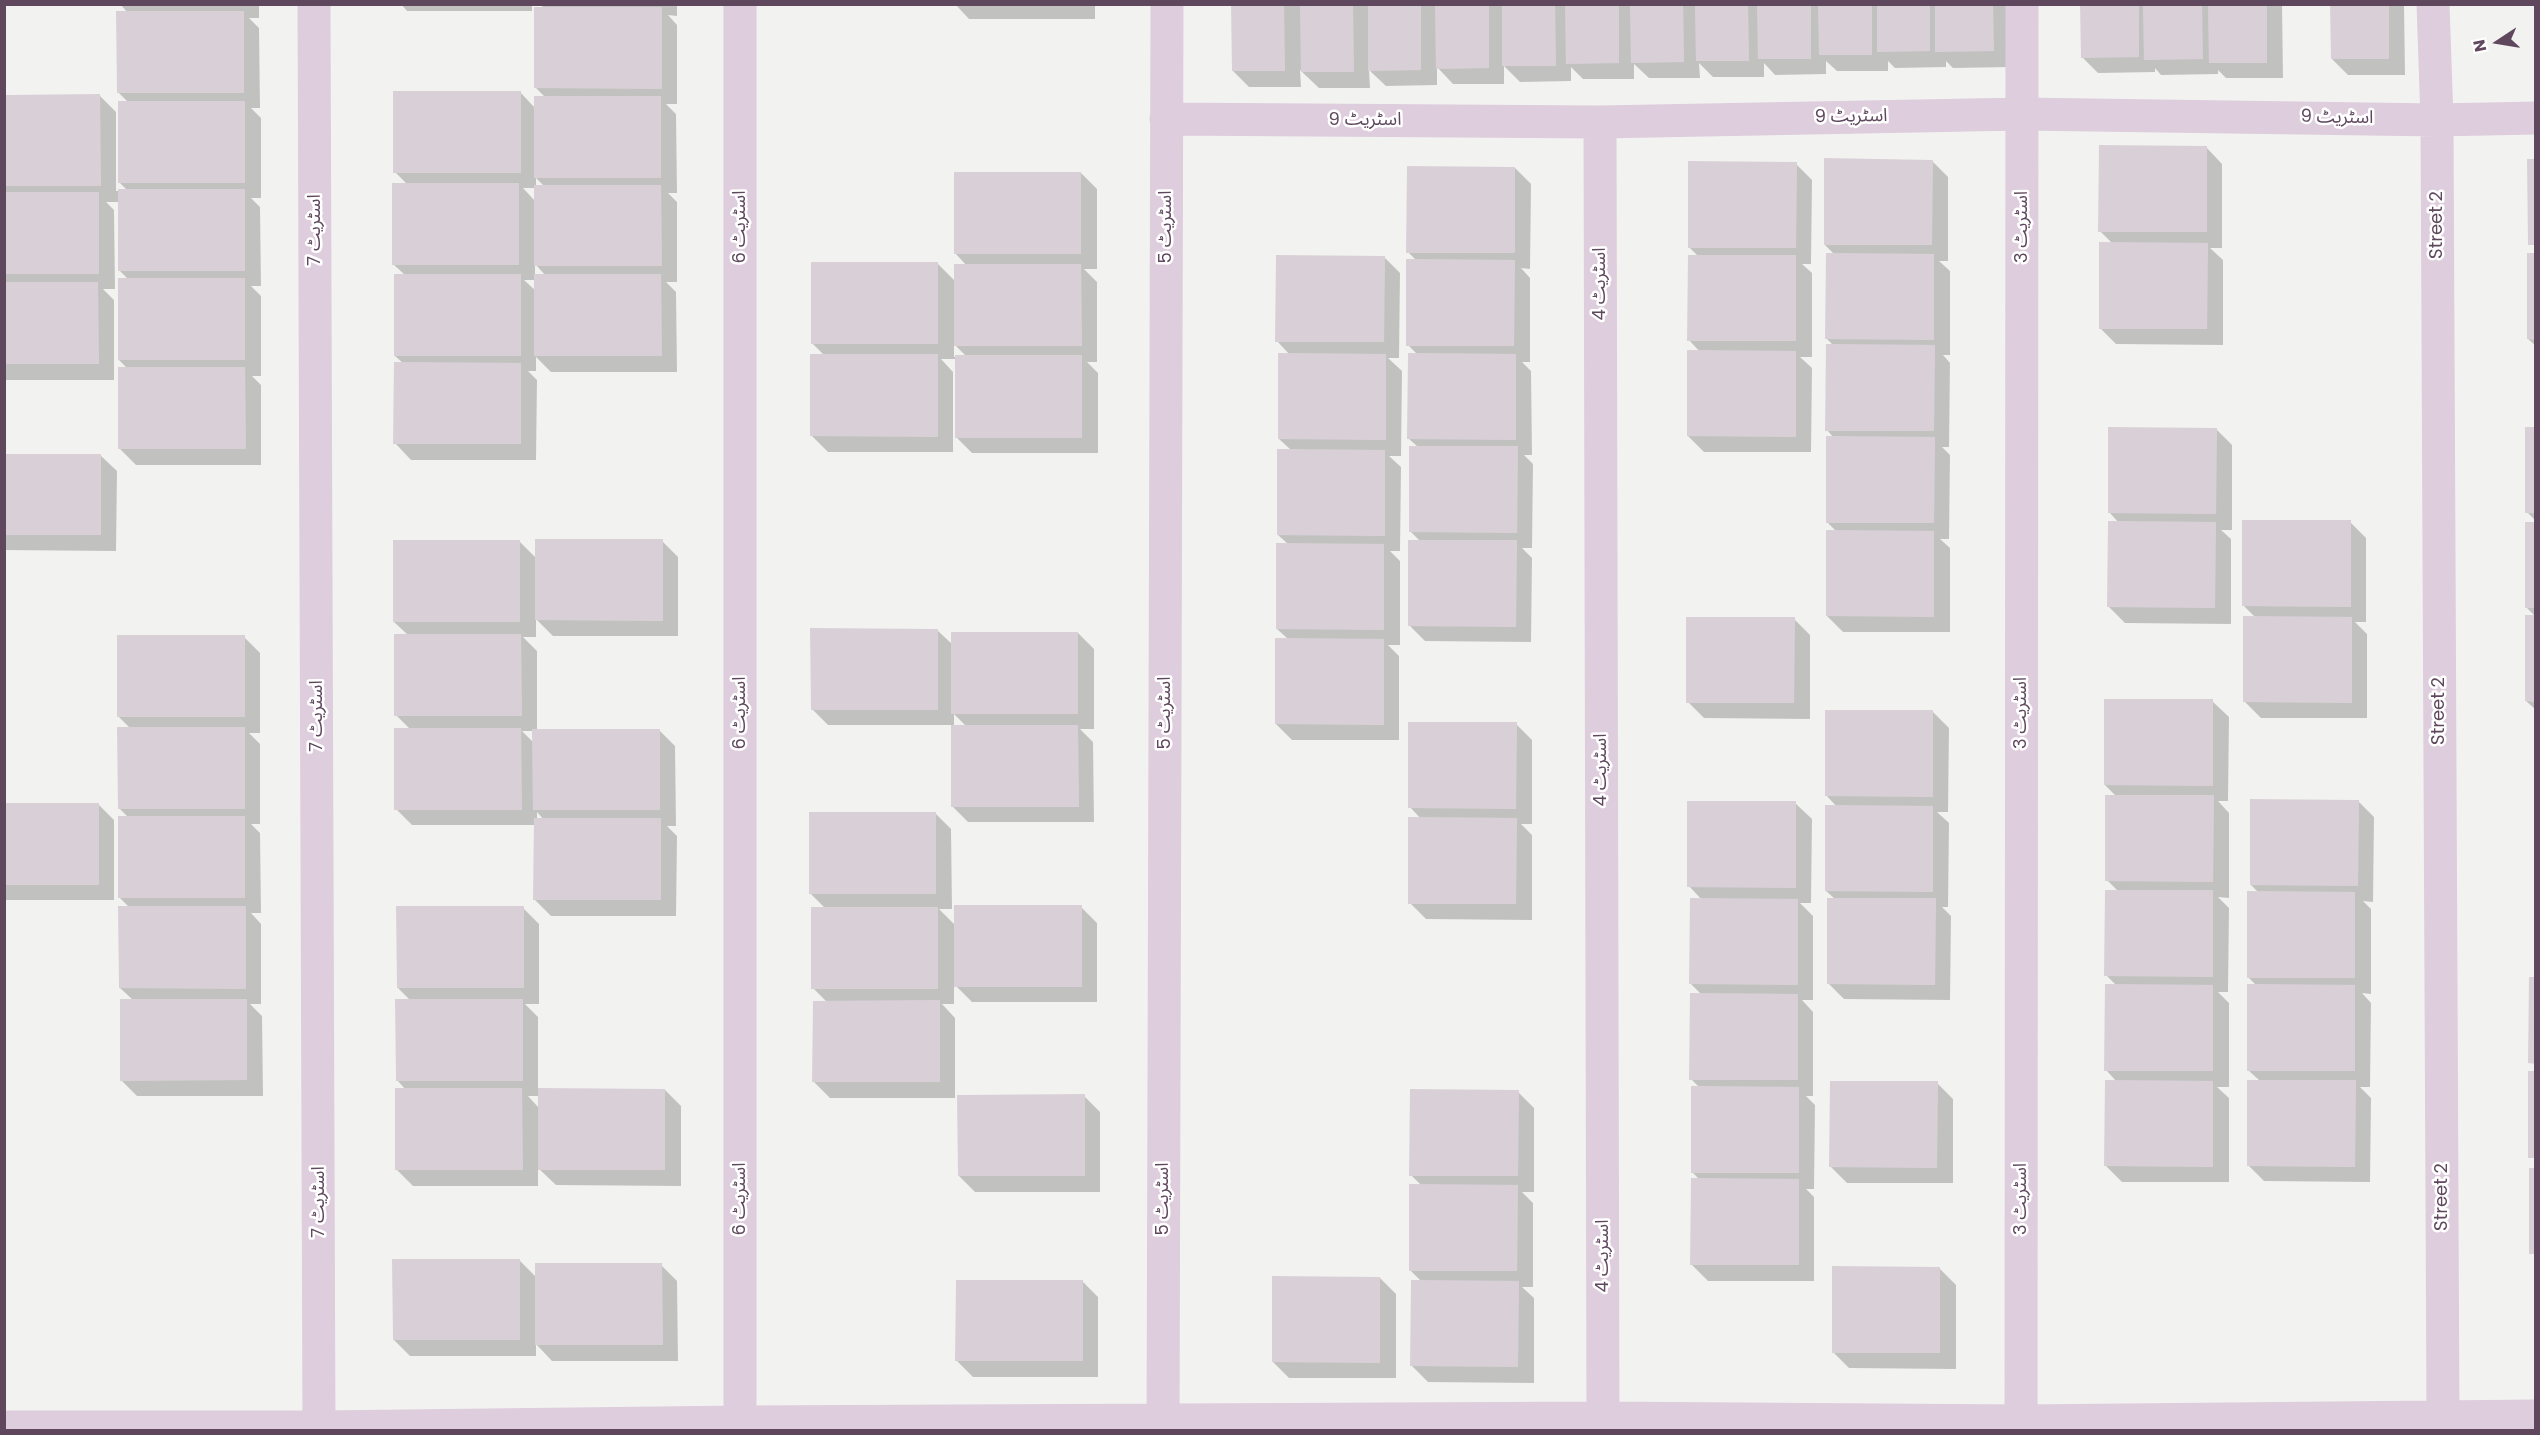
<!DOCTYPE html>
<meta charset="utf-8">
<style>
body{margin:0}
#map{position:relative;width:2540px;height:1435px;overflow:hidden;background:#f2f3f1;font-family:Poppins,sans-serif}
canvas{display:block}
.frame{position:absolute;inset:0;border:6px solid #5f485e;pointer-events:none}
.north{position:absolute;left:2468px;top:12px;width:60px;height:60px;-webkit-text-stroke:4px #fff;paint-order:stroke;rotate:258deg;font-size:16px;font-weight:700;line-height:24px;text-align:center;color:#5f485e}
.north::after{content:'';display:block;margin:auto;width:21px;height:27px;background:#5f485e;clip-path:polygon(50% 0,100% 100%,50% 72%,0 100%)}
</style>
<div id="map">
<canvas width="2540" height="1435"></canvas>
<div class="frame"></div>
<div class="north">N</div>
</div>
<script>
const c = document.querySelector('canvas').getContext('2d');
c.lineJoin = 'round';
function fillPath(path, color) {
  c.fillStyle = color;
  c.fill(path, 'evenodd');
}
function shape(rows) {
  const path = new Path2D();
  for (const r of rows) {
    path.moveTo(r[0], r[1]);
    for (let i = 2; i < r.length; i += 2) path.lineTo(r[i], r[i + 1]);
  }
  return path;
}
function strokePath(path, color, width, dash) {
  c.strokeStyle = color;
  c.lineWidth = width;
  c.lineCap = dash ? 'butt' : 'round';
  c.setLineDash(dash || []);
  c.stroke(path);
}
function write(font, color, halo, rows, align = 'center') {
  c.font = font + ' Poppins,"Noto Sans Arabic",sans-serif';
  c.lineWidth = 5;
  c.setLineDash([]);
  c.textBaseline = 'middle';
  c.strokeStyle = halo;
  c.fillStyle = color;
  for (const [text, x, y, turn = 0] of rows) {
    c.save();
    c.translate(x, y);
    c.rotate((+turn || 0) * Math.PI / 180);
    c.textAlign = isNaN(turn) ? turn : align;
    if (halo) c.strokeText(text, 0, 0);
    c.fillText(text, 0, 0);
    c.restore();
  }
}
const shadow = shape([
 [120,4,259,4,259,18,249,18,259,28,260,108,251,108,261,118,261,198,251,198,260,207,261,286,251,286,261,296,261,376,252,376,261,385,261,465,136,465,120,449,128,369,119,360,129,280,119,270,119,202,106,202,114,210,115,289,103,289,114,300,114,380,4,380,4,96,100,96,116,112,116,191,128,191,119,182,128,102,118,92,128,13],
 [401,4,532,4,532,11,407,11],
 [540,4,677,4,677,16,668,15,677,25,677,104,666,104,676,114,677,193,668,193,677,202,677,282,666,282,676,292,677,372,551,372,536,357,536,371,528,371,537,380,536,460,411,460,395,443,404,364,395,356,405,275,393,264,407,184,395,172,520,92,535,108,546,98,536,88,544,8],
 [536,178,544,186,536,186],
 [523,188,535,188,535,201],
 [535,264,546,276,535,276],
 [524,280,536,280,536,291],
 [955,4,1095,4,1095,19,969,19],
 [1233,4,2009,4,2009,67,1953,68,1946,61,1946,67,1895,68,1888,61,1888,71,1837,71,1826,61,1826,74,1775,75,1764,63,1764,77,1713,77,1699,63,1700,78,1649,78,1634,64,1634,79,1583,79,1571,67,1571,81,1520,82,1504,66,1504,84,1453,84,1437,67,1437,85,1386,86,1369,70,1370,88,1319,88,1300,70,1301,87,1249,87,1233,71],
 [2082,4,2282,4,2283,78,2226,78,2218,70,2218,74,2161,75,2155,68,2155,72,2098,73,2082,57],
 [2332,4,2404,4,2405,75,2348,75,2332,59],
 [2206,147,2222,164,2222,248,2210,248,2223,260,2223,345,2116,344,2100,328,2113,244,2100,231],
 [1932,161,1948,177,1948,261,1939,261,1950,271,1950,355,1943,355,1950,363,1949,447,1942,447,1950,455,1949,539,1940,539,1950,548,1950,632,1843,632,1827,616,1837,532,1827,522,1834,438,1827,430,1834,346,1827,339,1835,255,1825,245],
 [1796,164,1812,180,1811,264,1802,264,1812,273,1812,357,1800,357,1812,368,1811,452,1704,452,1688,436,1700,352,1689,340,1698,256,1689,247],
 [1515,168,1531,184,1530,269,1521,268,1530,278,1530,362,1522,362,1531,371,1532,455,1524,455,1533,464,1532,548,1522,548,1532,558,1531,642,1425,641,1409,625,1420,541,1410,531,1418,447,1409,439,1417,354,1408,345,1417,261,1408,252],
 [1081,173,1097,189,1097,269,1084,269,1097,282,1097,362,1087,362,1098,373,1098,453,972,453,956,437,956,359,941,359,953,372,953,452,828,452,812,436,825,356,812,343,938,264,956,282,967,266,955,253],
 [954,344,967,357,954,357],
 [2536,255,2536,346,2528,339],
 [1384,257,1400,273,1399,358,1388,358,1402,371,1401,456,1389,456,1401,467,1400,551,1390,551,1400,561,1400,645,1388,645,1399,656,1399,740,1292,740,1276,724,1288,639,1277,629,1288,544,1278,535,1291,450,1279,439,1290,355,1277,341],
 [2536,428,2536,521,2527,512],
 [2216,429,2232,445,2232,530,2221,530,2231,539,2231,624,2125,623,2109,607,2119,523,2110,513],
 [4,455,100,455,117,471,116,551,4,550],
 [2350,522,2366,538,2366,622,2355,622,2367,634,2367,718,2261,718,2245,702,2256,618,2243,605],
 [2536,524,2536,617,2527,608],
 [662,541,678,557,678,636,553,636,536,619,536,637,523,637,537,651,537,730,659,730,675,746,676,826,667,826,677,836,676,916,551,916,535,900,535,825,412,825,396,809,410,729,396,715,408,635,394,622,520,542,537,559],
 [522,731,534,731,534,743],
 [537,812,544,820,537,820],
 [2536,617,2536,710,2526,701],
 [1794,619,1810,635,1810,719,1704,718,1688,702],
 [937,630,953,645,1078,633,1094,649,1094,729,1080,729,1093,742,1094,822,968,822,952,806,953,725,828,725,812,709],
 [954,714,966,726,954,726],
 [244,637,260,653,260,733,249,733,260,744,260,824,251,824,260,833,261,913,251,913,261,924,261,1004,250,1004,262,1016,263,1096,137,1096,121,1080,133,1000,120,988,130,908,119,897,129,818,119,808,130,728,119,717],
 [2212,701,2229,717,2228,801,2218,801,2229,813,2229,898,2218,897,2229,908,2228,992,2218,992,2229,1003,2229,1087,2217,1087,2229,1098,2229,1182,2122,1182,2106,1166,2117,1082,2106,1070,2117,986,2106,975,2118,891,2107,880,2117,797,2105,785],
 [1933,712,1949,728,1948,812,1937,812,1949,823,1948,907,1942,907,1951,916,1950,1000,1844,999,1828,983,1835,899,1826,891,1837,807,1826,795],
 [1516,724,1532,740,1532,824,1521,824,1532,835,1532,920,1426,919,1410,903,1421,819,1410,807],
 [2358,801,2374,817,2373,902,2363,901,2371,909,2371,994,2362,993,2371,1003,2370,1087,2360,1087,2371,1098,2370,1182,2264,1181,2248,1165,2260,1081,2248,1070,2257,986,2248,977,2259,893,2251,885],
 [1795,803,1812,819,1811,903,1800,903,1813,916,1813,1000,1802,1000,1813,1012,1813,1096,1806,1096,1815,1105,1814,1189,1806,1189,1814,1197,1814,1281,1708,1281,1692,1265,1700,1180,1692,1172,1700,1088,1691,1079,1702,995,1691,984,1702,900,1689,886],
 [4,804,98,804,114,820,114,900,4,900],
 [935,813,951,829,952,909,939,909,956,926,1081,907,1097,923,1097,1002,972,1002,954,984,954,1004,942,1004,955,1018,955,1098,830,1098,814,1082,827,1002,813,988,825,908,810,893],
 [523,908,539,924,539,1004,525,1004,538,1017,538,1089,665,1090,681,1106,681,1186,556,1185,538,1168,538,1186,413,1186,397,1170,406,1090,397,1080,411,1001,398,988],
 [528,1096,539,1096,539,1108],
 [1937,1083,1953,1099,1953,1183,1847,1183,1831,1167],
 [1518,1092,1534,1108,1534,1192,1522,1192,1533,1203,1533,1287,1522,1287,1534,1298,1534,1383,1428,1382,1412,1366,1422,1282,1410,1270,1422,1186,1411,1175],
 [1084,1096,1100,1112,1100,1192,975,1192,959,1176],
 [519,1260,537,1278,661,1265,677,1281,678,1361,552,1361,536,1344,536,1356,410,1356,394,1340],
 [1940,1269,1956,1285,1956,1369,1849,1368,1833,1352],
 [1380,1278,1396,1294,1396,1378,1289,1378,1273,1362],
 [1082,1281,1098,1297,1098,1377,973,1377,957,1361]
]);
const building = shape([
 [1231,4,1284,4,1285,71,1232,71],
 [1300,4,1353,4,1354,72,1301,72],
 [1368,4,1421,4,1421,70,1368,71],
 [1435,4,1489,4,1489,68,1436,69],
 [1502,4,1555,4,1556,66,1502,66],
 [1565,4,1619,4,1619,63,1566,64],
 [1630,4,1683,4,1684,62,1631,63],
 [1695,4,1748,4,1749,61,1696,61],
 [1757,4,1811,4,1811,59,1758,59],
 [1818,4,1872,4,1872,55,1819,55],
 [1877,4,1930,4,1930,51,1877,52],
 [1935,4,1993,4,1994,51,1935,52],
 [2080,4,2139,4,2139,57,2081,58],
 [2143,4,2202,4,2203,59,2144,60],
 [2208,4,2267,4,2267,63,2209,63],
 [2330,4,2389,4,2389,59,2331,59],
 [534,7,662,7,662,89,534,88],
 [116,11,244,11,244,93,117,93],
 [393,91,521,91,521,173,393,173],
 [100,94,101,186,4,186,4,95],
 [534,96,661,96,661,178,534,178],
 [118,101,245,101,245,183,118,183],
 [2099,145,2207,146,2207,232,2098,232],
 [1824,158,1933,160,1932,245,1824,245],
 [2527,159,2536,159,2536,245,2528,245],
 [1688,161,1797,162,1796,248,1688,248],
 [1407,166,1515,167,1515,253,1406,253],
 [954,172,1081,172,1081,254,954,254],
 [392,183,519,183,519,265,392,265],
 [534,185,661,185,662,266,534,266],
 [118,189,245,189,245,271,118,271],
 [4,192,99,192,99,274,4,274],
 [2099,242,2208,243,2207,329,2099,329],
 [1826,253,1934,254,1934,340,1825,339],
 [2527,253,2536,253,2536,340,2527,339],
 [1276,255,1385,256,1384,342,1275,342],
 [1688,255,1796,255,1796,341,1687,341],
 [1406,259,1515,260,1514,346,1406,346],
 [811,262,938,262,938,344,811,344],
 [954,264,1081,264,1082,346,954,346],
 [394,274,521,274,521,356,394,356],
 [534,274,661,274,662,356,534,356],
 [118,278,245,278,245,360,118,360],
 [5,282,98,282,99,364,5,364],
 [1826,344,1935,345,1934,431,1825,431],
 [1687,350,1796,351,1796,437,1687,436],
 [1278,353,1386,354,1386,440,1278,439],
 [1408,353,1516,354,1516,440,1407,439],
 [810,354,938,354,938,437,810,436],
 [955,355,1082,355,1082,438,955,438],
 [394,362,521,363,521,444,393,444],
 [118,367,245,367,246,449,118,449],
 [2108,427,2217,428,2216,514,2108,513],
 [2525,427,2536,427,2536,513,2525,513],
 [1826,436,1935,437,1934,523,1826,523],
 [1409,446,1518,446,1517,533,1409,532],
 [1277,449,1385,450,1385,536,1277,535],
 [4,454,101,454,101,535,4,535],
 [2242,520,2351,520,2351,607,2242,606],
 [2108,521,2216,522,2215,608,2107,607],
 [2525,522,2536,522,2536,608,2525,608],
 [1826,530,1934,531,1934,617,1826,616],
 [535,539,663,539,663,621,535,620],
 [393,540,520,540,520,622,393,622],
 [1408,540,1517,540,1516,627,1408,626],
 [1276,543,1384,544,1384,630,1276,629],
 [2525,615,2536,615,2536,702,2525,701],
 [2243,616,2352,617,2352,703,2243,702],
 [1686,617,1795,617,1794,703,1686,703],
 [810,628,938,629,938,710,811,710],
 [951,632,1078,632,1078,714,951,714],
 [394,634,521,634,522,716,394,716],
 [117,635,245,635,245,717,117,717],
 [1275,638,1384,639,1384,725,1275,724],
 [2104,699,2213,699,2213,786,2104,785],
 [1825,710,1933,710,1933,797,1825,796],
 [1408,722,1517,722,1516,809,1408,808],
 [951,725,1078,725,1079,807,951,807],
 [117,727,245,727,245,809,118,809],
 [394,728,521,728,522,810,394,810],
 [532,729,660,729,660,810,533,810],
 [2105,795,2214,795,2213,882,2105,881],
 [2250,799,2359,800,2358,886,2250,885],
 [1687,801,1796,801,1796,888,1687,887],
 [4,803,99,803,99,885,4,885],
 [1825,805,1933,806,1933,892,1825,891],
 [809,812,936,812,936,894,809,894],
 [118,816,245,816,245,898,118,898],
 [1408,817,1517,818,1516,904,1408,904],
 [534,818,661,818,661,900,533,900],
 [2105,890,2213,890,2213,977,2104,976],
 [2247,891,2355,892,2355,978,2247,978],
 [1690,898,1798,899,1798,985,1689,984],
 [1827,898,1936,898,1935,985,1827,984],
 [954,905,1082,905,1082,987,954,987],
 [118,906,246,906,246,989,119,988],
 [396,906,524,906,524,988,397,988],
 [811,907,938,907,938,989,811,989],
 [2529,977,2536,977,2536,1064,2528,1063],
 [2105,984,2213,985,2213,1071,2104,1071],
 [2247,984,2355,985,2355,1071,2247,1071],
 [1690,993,1798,994,1798,1080,1689,1080],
 [120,999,247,999,247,1080,120,1081],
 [395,999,523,999,523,1081,396,1081],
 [940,1000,940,1082,812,1082,813,1001],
 [2528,1071,2536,1071,2536,1158,2528,1158],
 [2105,1080,2213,1081,2213,1167,2104,1166],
 [2247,1080,2356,1080,2355,1167,2247,1166],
 [1830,1081,1938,1081,1937,1168,1829,1167],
 [1691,1086,1799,1087,1799,1173,1691,1173],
 [395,1088,522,1088,523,1170,395,1170],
 [538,1088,665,1089,665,1170,538,1170],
 [1410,1089,1519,1090,1518,1176,1409,1176],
 [1085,1094,1085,1176,958,1176,957,1095],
 [2529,1168,2536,1168,2536,1254,2529,1254],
 [1691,1178,1799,1179,1799,1265,1690,1265],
 [1409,1184,1518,1185,1517,1271,1409,1271],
 [392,1259,520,1259,520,1340,393,1340],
 [535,1263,662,1263,663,1345,535,1345],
 [1832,1266,1940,1267,1940,1353,1832,1353],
 [1272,1276,1380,1277,1380,1363,1272,1362],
 [956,1280,1083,1280,1083,1361,955,1361],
 [1411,1280,1519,1281,1518,1367,1410,1366]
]);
const minor = shape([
 [314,4,319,1430],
 [740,4,740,1430],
 [2433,4,2437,120,2443,1418],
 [1166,119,1600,122,2022,114,2437,120,2536,118],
 [1600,122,1603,1430],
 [2021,1421,2022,4],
 [4,1427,319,1427,740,1422,1603,1418,2021,1421,2536,1416],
 [1163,1430,1167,4]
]);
const streetNames = [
 ["اسٹریٹ 9",1851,117,-1],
 ["اسٹریٹ 9",2337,118,1],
 ["اسٹریٹ 9",1365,120],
 ["Street 2",2437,225,-90],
 ["اسٹریٹ 6",740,227,-90],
 ["اسٹریٹ 5",1166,227,-90],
 ["اسٹریٹ 3",2022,227,-90],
 ["اسٹریٹ 7",315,230,-90],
 ["اسٹریٹ 4",1600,284,-90],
 ["Street 2",2439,711,-90],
 ["اسٹریٹ 6",740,713,-90],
 ["اسٹریٹ 5",1165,713,-90],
 ["اسٹریٹ 3",2021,713,-90],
 ["اسٹریٹ 7",317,716,-90],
 ["اسٹریٹ 4",1601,770,-90],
 ["Street 2",2442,1197,-90],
 ["اسٹریٹ 6",740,1199,-90],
 ["اسٹریٹ 5",1163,1199,-90],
 ["اسٹریٹ 3",2021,1199,-90],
 ["اسٹریٹ 7",319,1202,-90],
 ["اسٹریٹ 4",1603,1256,-90]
];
fillPath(shadow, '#0003');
fillPath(building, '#d9d0d7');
strokePath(minor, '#decddd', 33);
write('18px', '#5f485e', '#fff', streetNames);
</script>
